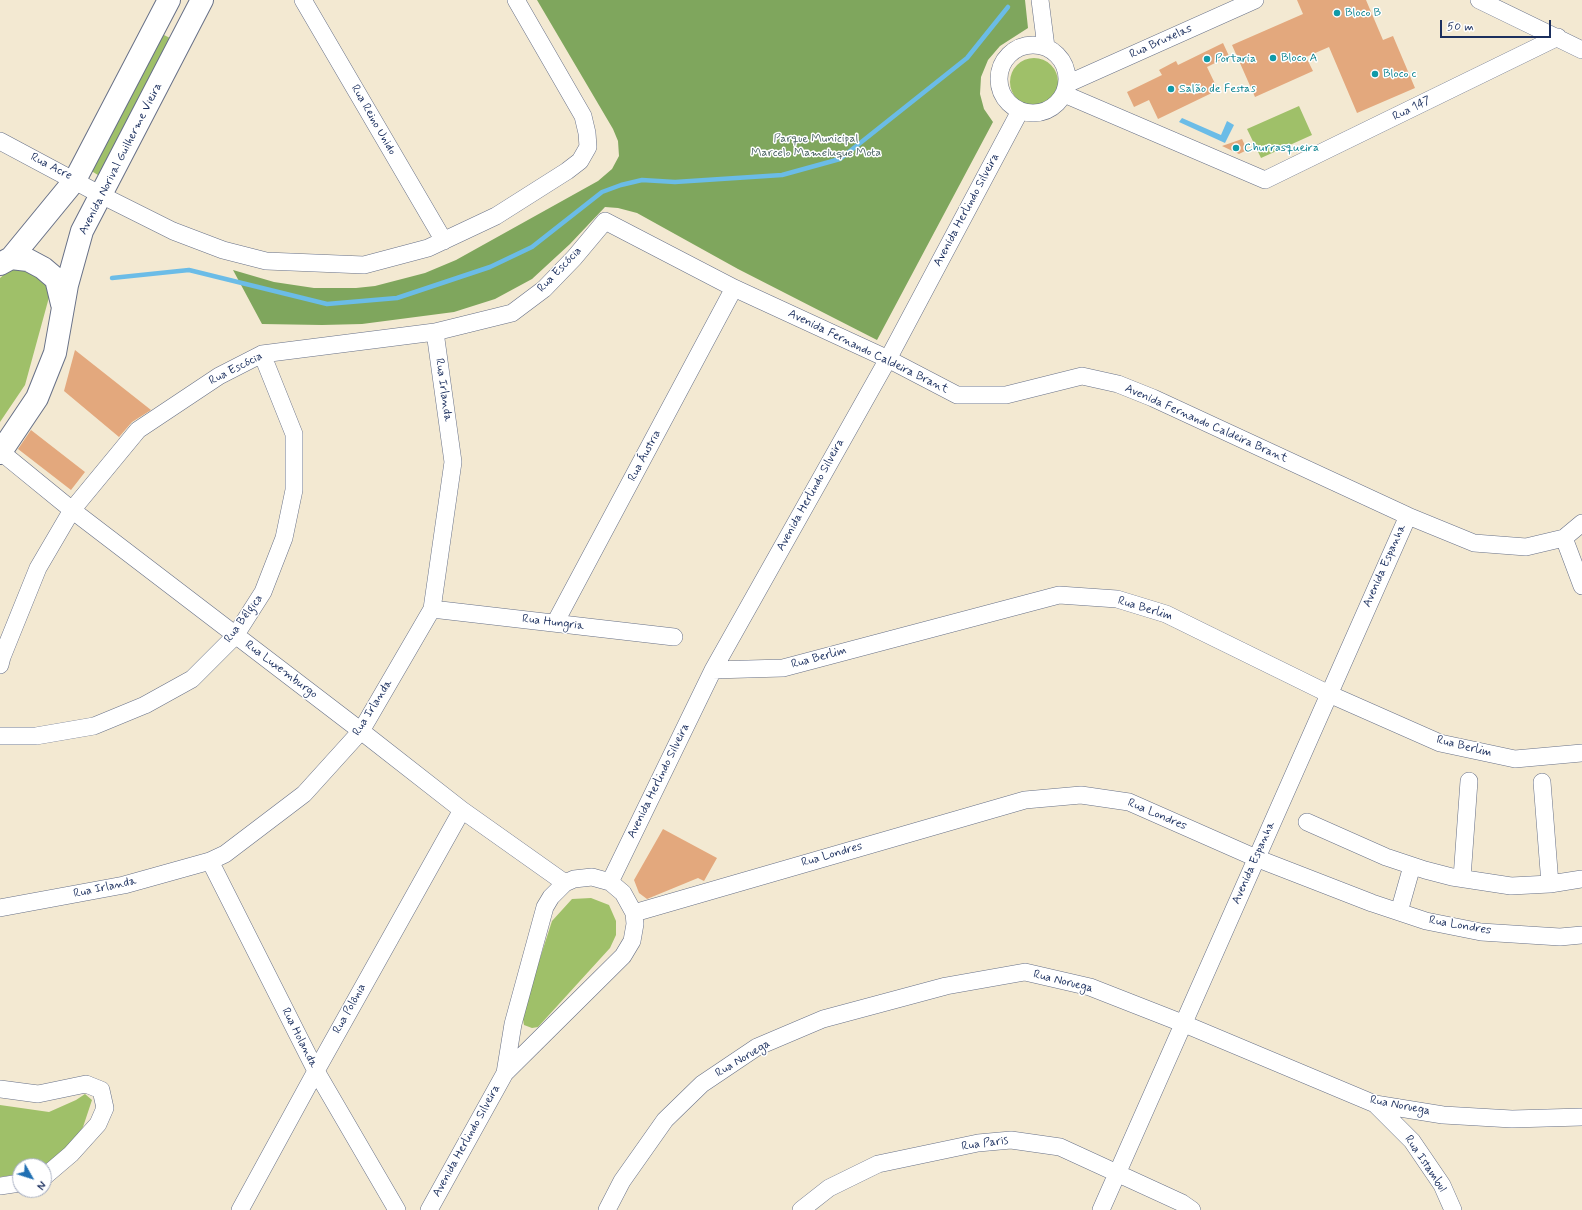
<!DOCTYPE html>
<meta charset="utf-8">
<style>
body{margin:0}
#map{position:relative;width:1582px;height:1210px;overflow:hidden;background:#f3e9d2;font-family:Mynerve,sans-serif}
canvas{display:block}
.north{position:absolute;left:12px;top:1158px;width:40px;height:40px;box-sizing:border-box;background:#fff;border:1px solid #a4acbf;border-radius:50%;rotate:129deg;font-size:11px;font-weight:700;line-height:16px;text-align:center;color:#1b2f5e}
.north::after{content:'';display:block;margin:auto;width:14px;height:18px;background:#1f6fb2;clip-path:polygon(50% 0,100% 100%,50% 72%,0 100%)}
.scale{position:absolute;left:1440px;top:20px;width:111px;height:18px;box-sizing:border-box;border:2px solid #1b2f5e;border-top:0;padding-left:5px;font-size:12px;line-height:14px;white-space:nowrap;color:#1b2f5e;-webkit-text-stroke:3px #fff;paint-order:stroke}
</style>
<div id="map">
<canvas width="1582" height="1210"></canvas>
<div class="north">N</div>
<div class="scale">50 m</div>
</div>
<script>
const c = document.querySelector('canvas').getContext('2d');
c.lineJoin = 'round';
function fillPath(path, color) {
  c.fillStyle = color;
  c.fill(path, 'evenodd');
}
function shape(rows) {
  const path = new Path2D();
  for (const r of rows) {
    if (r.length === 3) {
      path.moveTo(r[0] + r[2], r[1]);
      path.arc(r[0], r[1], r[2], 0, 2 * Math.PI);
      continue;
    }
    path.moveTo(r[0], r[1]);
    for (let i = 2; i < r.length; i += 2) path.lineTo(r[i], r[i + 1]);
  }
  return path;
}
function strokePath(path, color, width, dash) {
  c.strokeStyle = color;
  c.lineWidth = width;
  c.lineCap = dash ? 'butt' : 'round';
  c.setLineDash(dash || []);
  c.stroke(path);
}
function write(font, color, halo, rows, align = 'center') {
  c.font = font + ' Mynerve,sans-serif';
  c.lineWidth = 3;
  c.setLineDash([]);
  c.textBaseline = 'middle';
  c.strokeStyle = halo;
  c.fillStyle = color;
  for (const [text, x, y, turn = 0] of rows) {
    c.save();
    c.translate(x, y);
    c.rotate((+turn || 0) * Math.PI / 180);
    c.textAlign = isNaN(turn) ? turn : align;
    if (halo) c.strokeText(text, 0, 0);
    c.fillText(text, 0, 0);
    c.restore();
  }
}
const green = shape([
 [158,32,174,40,101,177,90,170],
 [1034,82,24],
 [1299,106,1312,135,1261,158,1247,129],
 [13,267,43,276,51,290,25,385,0,422,0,278],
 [591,898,609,905,616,921,616,935,610,948,538,1027,532,1028,524,1025,522,1014,552,921,572,899],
 [85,1094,92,1100,83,1127,68,1148,44,1166,20,1166,20,1174,0,1177,0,1105,49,1112,76,1100]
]);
const forest = shape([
 [537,0,1025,0,1028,28,1000,46,988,60,981,77,980,94,984,109,993,122,877,340,738,269,637,213,618,208,605,207,570,244,532,279,495,299,454,312,362,324,322,325,262,324,233,270,274,282,314,288,356,288,375,286,425,273,456,260,598,181,612,169,619,156,618,141,613,129]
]);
const water = shape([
 [1182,118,1221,135,1227,121,1234,125,1225,143,1179,122]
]);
const stream = shape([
 [112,278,189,270,327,304,397,298,490,267,532,247,602,192,621,185,642,180,675,182,782,175,840,159,967,58,1008,7]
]);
const building = shape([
 [1297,0,1366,0,1383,40,1393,36,1415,88,1357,113,1329,47,1306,57,1313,71,1255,97,1232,45,1303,14],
 [1223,43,1229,56,1207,67,1218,90,1158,119,1149,100,1134,107,1127,92,1162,75,1159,70,1176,61,1178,65],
 [1242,139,1247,150,1239,154,1222,146],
 [75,350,151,410,132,422,119,437,64,391],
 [31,430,85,472,71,490,18,449],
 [663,829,717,858,704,881,698,878,647,899,639,893,634,880]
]);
const street = shape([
 [303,0,444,241],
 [1040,0,1046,47],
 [1479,0,1582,50],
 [1033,79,34],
 [1067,84,1255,0],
 [1064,94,1265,180,1558,37],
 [0,141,101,195,173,231,223,250,266,261,364,265,428,248,496,216,567,171,580,161,588,147,587,133,583,116,516,0],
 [1,452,72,510,361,731,462,810,565,883],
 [1564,538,1582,586],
 [432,609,674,637],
 [555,623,734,288],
 [0,665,2,657,38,568,72,510,138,430,219,376,262,354,435,332,512,313,544,289,574,258,605,221,734,288,888,359,957,395,1006,395,1082,376,1118,384,1153,398,1408,516,1474,543,1526,547,1564,538,1582,523],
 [713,670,783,668,1059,595,1117,599,1166,614,1329,694,1440,743,1515,759,1582,753],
 [0,736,36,736,94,726,145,705,192,679,235,636,263,592,284,538,294,490,294,434,262,354],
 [1542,782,1550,884],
 [1307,822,1386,857,1425,870,1452,877,1511,886,1550,884,1582,879],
 [210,861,316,1071,397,1210],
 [592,877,610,882,623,893,634,913,635,924,632,941,623,956,505,1073,513,1024,545,907,551,897,565,883,574,879,592,877],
 [1462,878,1469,781],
 [610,882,713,670,888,359,1020,111],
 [0,908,124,885,210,861,225,854,304,794,361,731,432,609,453,462,435,332],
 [1399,912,1412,866],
 [634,913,1025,800,1081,795,1129,802,1256,858,1372,903,1426,921,1481,932,1560,937,1582,935],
 [0,1089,38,1094,86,1084,101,1090,105,1108,98,1124,71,1154,44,1177],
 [1375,1104,1412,1141,1442,1185,1453,1210],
 [0,1186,20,1183],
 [240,1210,316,1071,462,810],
 [429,1210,505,1073],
 [607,1210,622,1181,665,1120,702,1084,757,1047,823,1019,946,986,1025,972,1090,987,1182,1023,1375,1104,1443,1115,1512,1119,1582,1117],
 [801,1210,829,1188,878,1164,978,1143,1011,1140,1060,1147,1182,1203,1192,1210],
 [1101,1210,1408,516]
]);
const secondary = shape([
 [11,258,28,260,43,268,56,279,62,304],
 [0,264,11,258,75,180,169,0],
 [0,453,37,398,55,353,67,285,82,231,202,0]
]);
const markers = [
 [1337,13,4,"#0f9aa8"],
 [1273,58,4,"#0f9aa8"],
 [1207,59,4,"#0f9aa8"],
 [1375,74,4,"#0f9aa8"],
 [1171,89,4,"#0f9aa8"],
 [1236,148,4,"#0f9aa8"]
];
const cultureNames = [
 ["Bloco B",1345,13],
 ["Bloco A",1281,58],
 ["Portaria",1215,59],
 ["Bloco c",1383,74],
 ["Salão de Festas",1179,89],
 ["Churrasqueira",1244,148]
];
const streetNames = [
 ["Rua Bruxelas",1161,42,-24],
 ["Rua 147",1412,109,-26],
 ["Rua Reino Unido",373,120,60],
 ["Avenida Norival Guilherme Vieira",121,159,-63],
 ["Rua Acre",51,167,27],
 ["Avenida Herlindo Silveira",967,210,-62],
 ["Rua Escócia",560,270,-46],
 ["Avenida Fernando Caldeira Brant",868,352,26],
 ["Rua Escócia",236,369,-27],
 ["Rua Irlanda",443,390,82],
 ["Avenida Fernando Caldeira Brant",1206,424,24],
 ["Rua Áustria",645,456,-62],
 ["Avenida Herlindo Silveira",811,495,-61],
 ["Avenida Espanha",1385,566,-66],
 ["Rua Berlim",1145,609,17],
 ["Rua Bélgica",244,619,-54],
 ["Rua Hungria",553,623,7],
 ["Rua Berlim",819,658,-15],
 ["Rua Luxemburgo",281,670,37],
 ["Rua Irlanda",373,708,-58],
 ["Rua Berlim",1464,747,14],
 ["Avenida Herlindo Silveira",659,781,-64],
 ["Rua Londres",1157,815,23],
 ["Rua Londres",832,855,-16],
 ["Avenida Espanha",1254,863,-66],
 ["Rua Irlanda",105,888,-12],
 ["Rua Londres",1460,926,10],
 ["Rua Noruega",1063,982,14],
 ["Rua Polônia",350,1009,-61],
 ["Rua Holanda",299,1038,63],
 ["Rua Noruega",743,1059,-31],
 ["Rua Noruega",1400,1106,11],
 ["Avenida Herlindo Silveira",467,1141,-61],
 ["Rua Paris",985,1144,-8],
 ["Rua Istambul",1425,1164,56]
];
const parkNames = [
 ["Parque Municipal",816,139],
 ["Marcelo Mameluque Mota",816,153]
];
fillPath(green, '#9fc069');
fillPath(forest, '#7fa65d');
fillPath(water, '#6bbce7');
strokePath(stream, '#6bbce7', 4.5);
fillPath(building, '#e3a87d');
strokePath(street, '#677087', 18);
strokePath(secondary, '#677087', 24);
strokePath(street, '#fff', 17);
strokePath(secondary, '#fff', 22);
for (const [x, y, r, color] of markers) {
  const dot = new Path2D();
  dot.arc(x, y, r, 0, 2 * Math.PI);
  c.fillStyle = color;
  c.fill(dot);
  strokePath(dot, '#fff', 1.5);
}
write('12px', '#0d838f', '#fff', cultureNames, 'left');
write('12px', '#1b2f5e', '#fff', streetNames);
write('12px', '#496262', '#fff', parkNames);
</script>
